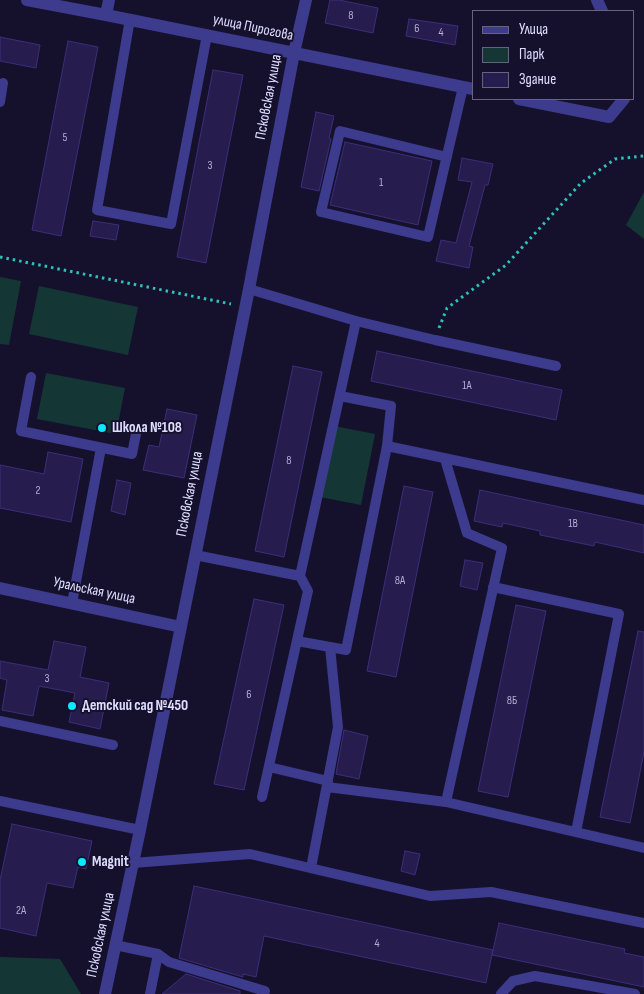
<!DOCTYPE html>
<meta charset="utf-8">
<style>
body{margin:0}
#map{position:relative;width:644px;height:994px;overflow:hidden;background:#15112d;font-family:"Sofia Sans Condensed",sans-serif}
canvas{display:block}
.legend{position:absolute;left:472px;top:10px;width:162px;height:90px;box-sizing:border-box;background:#15112d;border:1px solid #666381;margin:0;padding:6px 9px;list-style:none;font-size:15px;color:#e0ddff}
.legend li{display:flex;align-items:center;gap:10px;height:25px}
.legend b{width:25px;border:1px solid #666381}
</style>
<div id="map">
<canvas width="644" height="994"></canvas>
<ul class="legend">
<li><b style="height:6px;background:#3d3b8d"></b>Улица</li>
<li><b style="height:14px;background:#143735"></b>Парк</li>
<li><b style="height:14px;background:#261d4e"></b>Здание</li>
</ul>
</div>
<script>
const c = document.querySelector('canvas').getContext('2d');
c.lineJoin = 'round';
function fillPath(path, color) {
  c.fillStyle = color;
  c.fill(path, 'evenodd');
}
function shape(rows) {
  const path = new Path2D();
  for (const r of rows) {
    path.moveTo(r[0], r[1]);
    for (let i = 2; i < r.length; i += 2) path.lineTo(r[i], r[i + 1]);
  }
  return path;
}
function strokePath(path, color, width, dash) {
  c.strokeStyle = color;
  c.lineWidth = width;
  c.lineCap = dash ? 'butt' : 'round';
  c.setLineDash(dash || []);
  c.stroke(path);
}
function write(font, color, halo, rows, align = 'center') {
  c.font = font + ' "Sofia Sans Condensed",sans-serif';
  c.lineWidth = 4;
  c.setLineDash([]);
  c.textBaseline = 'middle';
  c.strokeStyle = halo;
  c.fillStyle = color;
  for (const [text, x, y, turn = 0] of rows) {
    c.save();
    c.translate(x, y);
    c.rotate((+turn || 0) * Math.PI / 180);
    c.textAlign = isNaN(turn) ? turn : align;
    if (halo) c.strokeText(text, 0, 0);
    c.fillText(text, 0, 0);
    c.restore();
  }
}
const green = shape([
 [644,192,644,239,626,225],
 [0,277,21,281,9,345,0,344],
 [39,286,138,307,128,355,29,334],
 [46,373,125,388,116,434,37,419],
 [334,426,375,434,361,505,320,497],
 [0,957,60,959,81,994,0,994]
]);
const building = shape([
 [330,0,339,0,378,8,373,33,325,23,330,0],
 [409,19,458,26,455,45,406,36,409,19],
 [0,37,40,45,36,68,0,61,0,37],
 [68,41,98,47,61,236,32,230,68,41],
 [213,70,243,75,206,263,177,257,213,70],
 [316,112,334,116,329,138,331,139,319,191,301,187,316,112],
 [345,142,432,161,418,225,330,205,345,142],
 [462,158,493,164,488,185,485,185,469,246,473,247,469,268,436,261,441,240,456,243,472,182,458,180,462,158],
 [93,221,119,225,116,240,90,236,93,221],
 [377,351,562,390,556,420,371,381,377,351],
 [293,366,322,372,284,557,255,551,293,366],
 [167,409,197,415,184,478,143,470,149,445,159,447,167,409],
 [48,452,83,459,71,522,0,508,0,465,44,474,48,452],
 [117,480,131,483,125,515,111,511,117,480],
 [404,486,433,492,396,677,367,671,404,486],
 [480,490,644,525,644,553,595,542,594,546,555,538,540,535,540,531,503,523,502,527,474,521,480,490],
 [465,560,483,563,477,590,460,586,465,560],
 [254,599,284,605,244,790,214,784,254,599],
 [516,605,546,611,508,797,478,791,516,605],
 [638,631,644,632,644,752,630,823,600,817,638,631],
 [54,641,86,647,80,677,109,683,100,729,69,722,75,693,39,686,33,716,2,710,7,680,0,678,0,661,48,670,54,641],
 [344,730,368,736,359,779,336,774,344,730],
 [12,824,92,841,86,869,78,867,73,888,47,883,36,936,0,928,0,880,12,824],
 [405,851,420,854,415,875,401,871,405,851],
 [194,886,493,950,486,983,264,936,256,977,243,974,243,977,179,958,194,886],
 [499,923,625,949,624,953,644,957,644,987,492,955,499,923],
 [186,974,240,991,240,994,162,994,186,974]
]);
const path = shape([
 [0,257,231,304],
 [439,328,447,308,506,265,581,183,615,159,644,156]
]);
const lane = shape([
 [130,19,97,210,171,224,207,35],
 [0,102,3,83],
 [447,157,340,131,321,212,428,237,463,87],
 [249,289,356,321,435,340,556,366],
 [31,377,21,431,132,454,136,434],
 [387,446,644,500],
 [445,459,467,533,502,548,446,802],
 [195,555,300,576],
 [493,587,619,614,576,832],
 [72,603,101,448],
 [297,641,330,647],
 [0,721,113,745],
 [269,767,328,781],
 [327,787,446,802,644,848],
 [262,797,308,591,300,576,356,321],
 [0,801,140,830],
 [133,863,250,854,430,896,491,892,644,923],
 [311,868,338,727,330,647,346,650,387,446,391,406,340,396],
 [115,945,158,954,169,962,265,991,264,994],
 [150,994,158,954],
 [501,994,513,981,535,976,635,994]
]);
const street = shape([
 [27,0,106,15,473,89],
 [597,0,602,11],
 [106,15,109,0],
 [519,99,609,117,624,99],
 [0,588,181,627],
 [105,994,140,830,249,289,294,53,306,0]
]);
const markers = [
 [102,428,5,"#09eaff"],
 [72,706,5,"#09eaff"],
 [82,862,5,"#09eaff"]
];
const numberNames = [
 ["8",351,16],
 ["6",417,29],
 ["4",441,33],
 ["5",65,138],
 ["3",210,166],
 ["1",381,183],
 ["1А",467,386],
 ["8",289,461],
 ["2",38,491],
 ["1В",573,524],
 ["8А",400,581],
 ["3",47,679],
 ["6",249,695],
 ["8Б",512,701],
 ["2А",21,911],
 ["4",377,944]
];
const streetNames = [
 ["улица Пирогова",253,28,12],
 ["Псковская улица",269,97,-79],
 ["Псковская улица",190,494,-79],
 ["Уральская улица",94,591,12],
 ["Псковская улица",101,935,-78]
];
const poiNames = [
 ["Школа №108",112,428],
 ["Детский сад №450",82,706],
 ["Magnit",92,862]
];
fillPath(green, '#143735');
fillPath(building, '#261d4e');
strokePath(building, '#3c2e7b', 1);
strokePath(path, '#2ec2b7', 3, [2.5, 4]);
strokePath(lane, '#3d3b8d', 10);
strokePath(street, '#3d3b8d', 12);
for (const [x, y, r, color] of markers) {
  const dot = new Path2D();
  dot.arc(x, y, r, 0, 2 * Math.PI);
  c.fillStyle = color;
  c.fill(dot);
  strokePath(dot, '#15112d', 2);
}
write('12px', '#b2add3', null, numberNames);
write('15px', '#e0ddff', '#15112d', streetNames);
write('bold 15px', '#e0ddff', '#15112d', poiNames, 'left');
</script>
